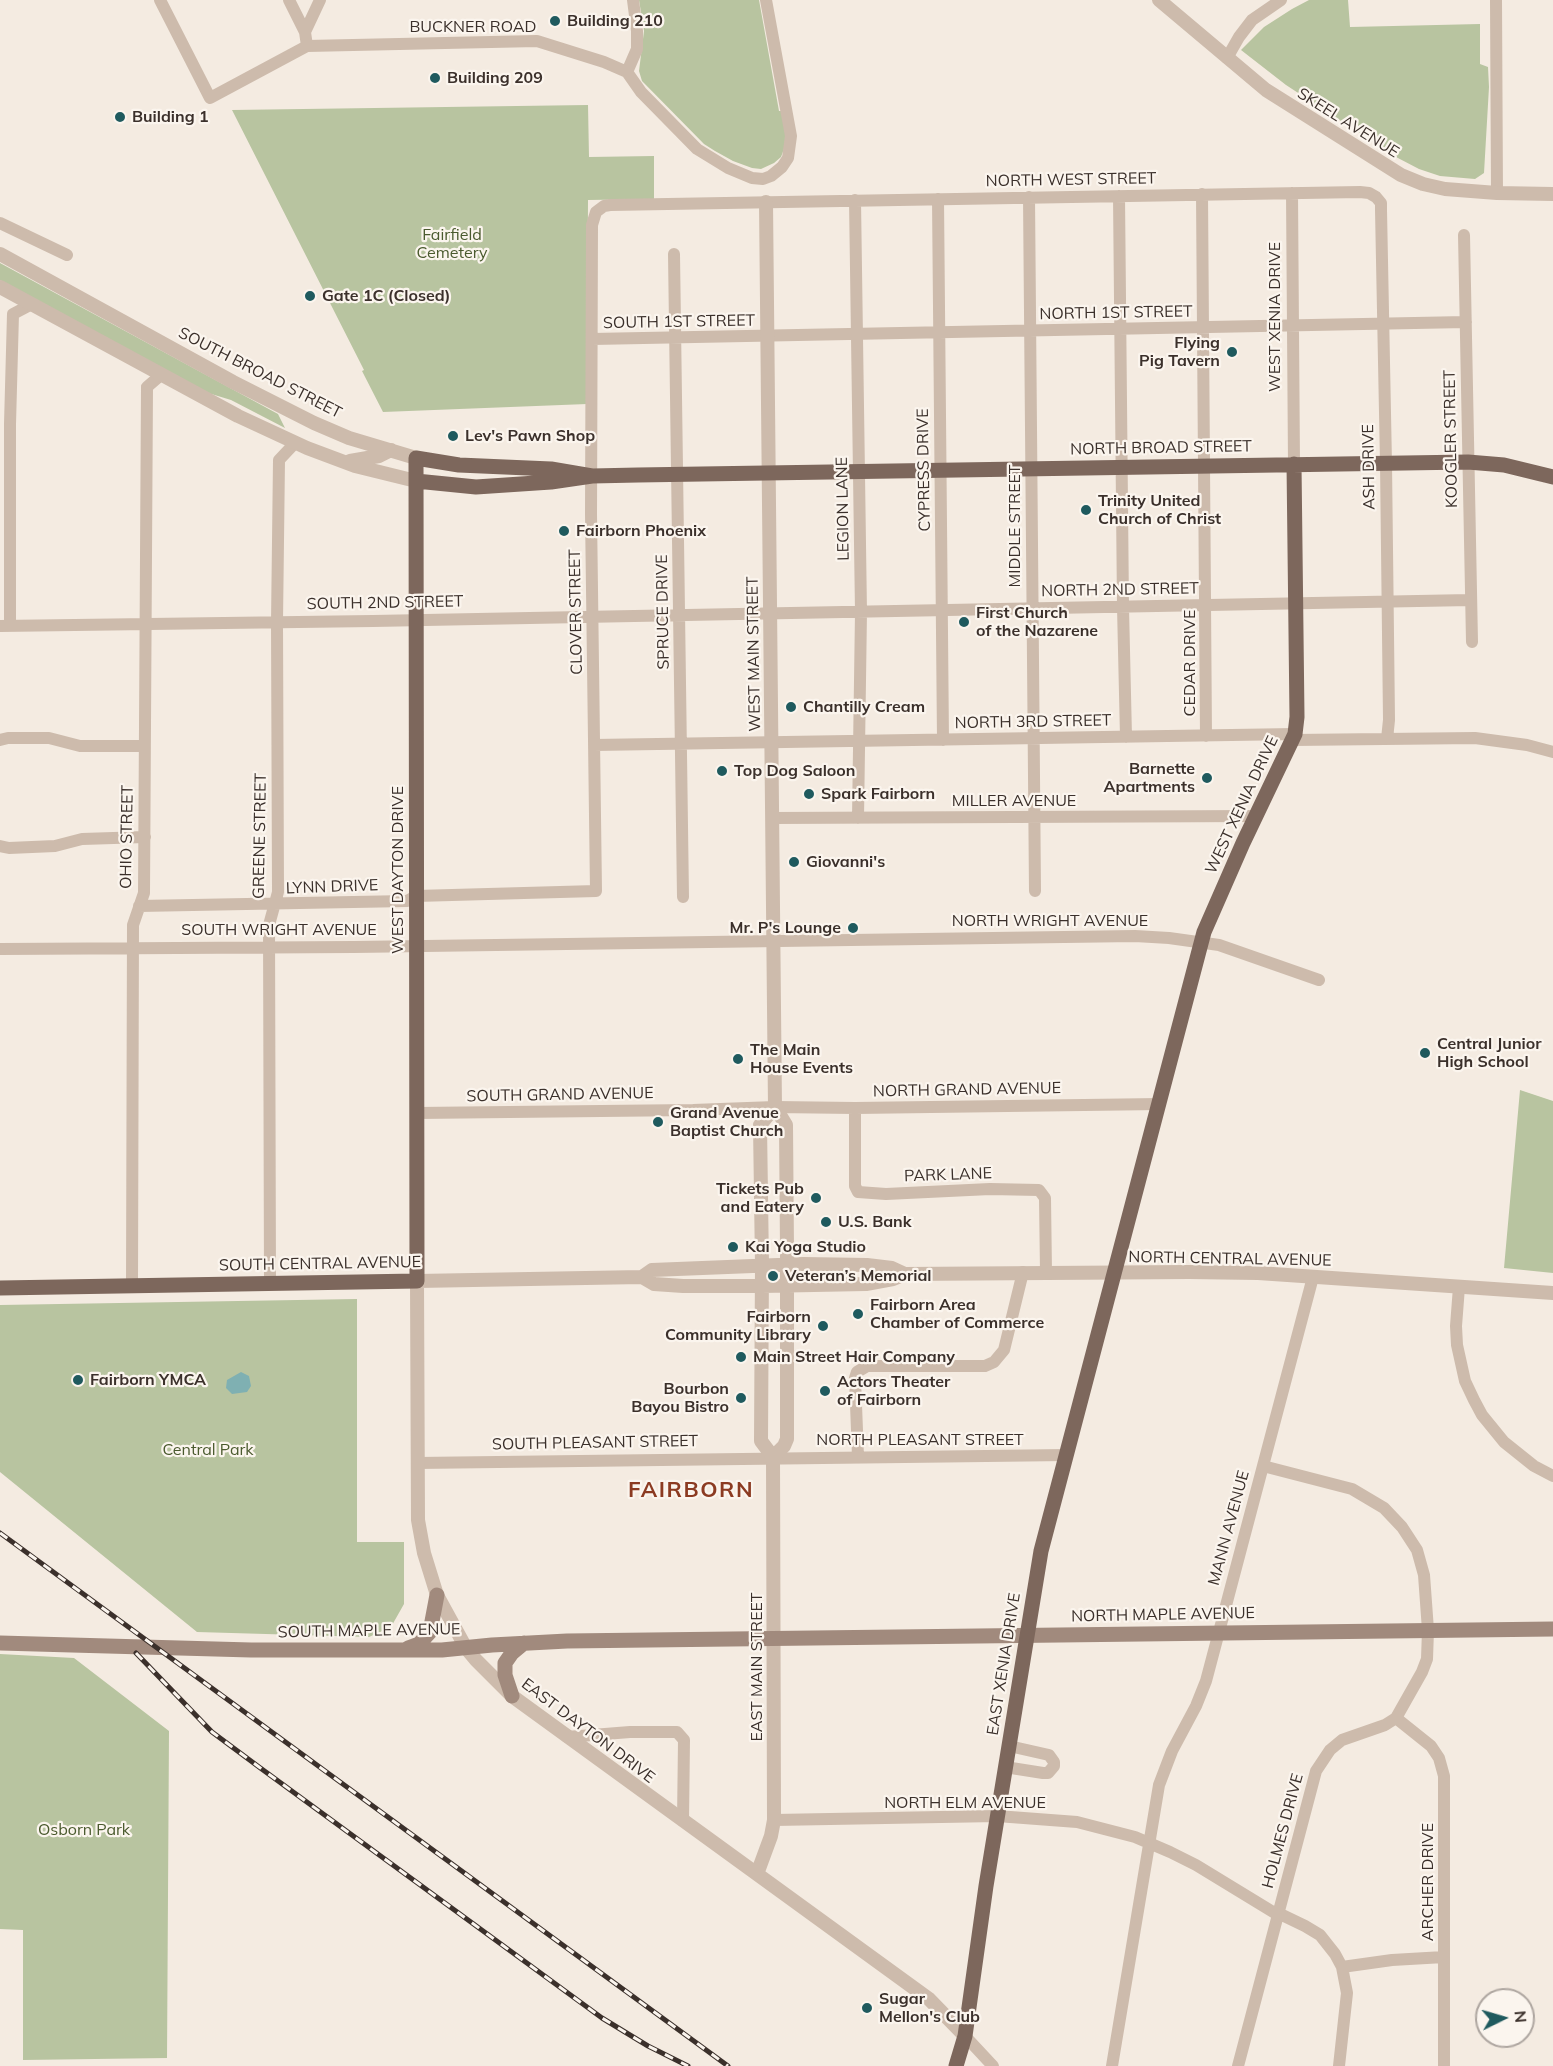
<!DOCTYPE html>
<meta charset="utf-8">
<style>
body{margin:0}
#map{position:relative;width:1553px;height:2066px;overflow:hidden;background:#f4ebe1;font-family:Mulish,sans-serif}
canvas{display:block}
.north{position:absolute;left:1475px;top:1988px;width:60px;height:60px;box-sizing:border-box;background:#fbf5ee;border:2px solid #aea6a0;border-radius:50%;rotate:85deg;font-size:16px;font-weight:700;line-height:24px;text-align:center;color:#3b302b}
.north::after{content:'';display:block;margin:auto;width:21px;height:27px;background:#1f5a5e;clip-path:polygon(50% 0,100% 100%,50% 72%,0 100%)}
</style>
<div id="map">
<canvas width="1553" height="2066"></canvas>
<div class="north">N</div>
</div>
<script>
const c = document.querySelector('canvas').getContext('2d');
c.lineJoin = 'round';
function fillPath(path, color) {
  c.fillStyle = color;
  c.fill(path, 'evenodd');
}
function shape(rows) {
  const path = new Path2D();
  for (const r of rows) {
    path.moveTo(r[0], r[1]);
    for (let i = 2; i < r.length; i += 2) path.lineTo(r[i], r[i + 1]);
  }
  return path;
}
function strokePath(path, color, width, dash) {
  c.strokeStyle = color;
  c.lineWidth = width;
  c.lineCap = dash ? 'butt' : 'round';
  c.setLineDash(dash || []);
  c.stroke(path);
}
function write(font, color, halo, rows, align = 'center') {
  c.font = font + ' Mulish,sans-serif';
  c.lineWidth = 4.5;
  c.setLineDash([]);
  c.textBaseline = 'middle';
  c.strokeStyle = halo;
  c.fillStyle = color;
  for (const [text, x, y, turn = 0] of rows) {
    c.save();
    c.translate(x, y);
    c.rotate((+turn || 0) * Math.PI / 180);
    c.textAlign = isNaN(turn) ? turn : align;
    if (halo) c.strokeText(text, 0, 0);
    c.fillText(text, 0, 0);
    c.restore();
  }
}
const green = shape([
 [639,0,759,0,779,111,782,111,786,133,784,149,781,157,774,163,761,169,752,168,733,161,715,151,704,144,642,81,639,71,644,31],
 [1309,0,1348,0,1350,27,1480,24,1480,64,1488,67,1489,87,1484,173,1475,179,1440,176,1419,169,1396,157,1286,85,1241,50,1264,27,1292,9],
 [588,105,589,157,654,156,654,199,588,200,587,404,383,412,362,371,364,370,232,110],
 [0,263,278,414,285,428,231,400,208,393,0,280],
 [1520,1090,1553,1101,1553,1273,1504,1268],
 [357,1299,357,1542,404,1542,404,1604,391,1627,369,1637,197,1632,0,1472,0,1305],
 [0,1654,74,1658,169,1731,167,2058,23,2060,23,1930,0,1929]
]);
const water = shape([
 [241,1372,249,1376,251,1386,247,1392,232,1394,226,1388,227,1380]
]);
const minor = shape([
 [160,0,210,98,307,46,305,32,320,0],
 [289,0,305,32],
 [1496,0,1497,193],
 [307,46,537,41,604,62,627,72,641,92,697,149,728,168,752,178,763,179,771,176,782,167,788,158,791,136,766,0],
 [1227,58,1239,37,1252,20,1281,0],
 [627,72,637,49,637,31,633,0],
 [1292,193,1294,464],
 [1202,194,1206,736],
 [1119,196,1123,607,1126,737],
 [1029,197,1035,891],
 [938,199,943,740],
 [855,200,861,612,858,818],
 [0,223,67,255],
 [1464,235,1472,642],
 [674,254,683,897],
 [592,339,1466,322],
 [0,626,373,621,1470,600],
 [10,626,10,424,13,314,32,304],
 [0,740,8,738,49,738,80,746,144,746],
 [1293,740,1475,738,1527,745,1553,752],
 [594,745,1295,734],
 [772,818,1256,816],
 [0,846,9,848,55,846,82,839,145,837],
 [139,906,407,901,416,896,596,891,591,514,592,225,596,212,604,206,610,205,1360,192,1369,193,1376,197,1381,203,1381,210,1386,463,1389,720,1387,739],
 [0,949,354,947,1135,936,1169,938,1219,945,1319,980],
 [855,1108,855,1186,858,1192,886,1194,990,1189,1039,1190,1045,1198,1046,1272],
 [417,1113,693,1110,775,1107,855,1108,1160,1104],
 [270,1284,269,925,278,892,277,622,279,460,295,443],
 [132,1285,133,925,144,893,147,387,162,374],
 [1459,1287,1456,1326,1457,1345,1465,1381,1474,1400,1482,1415,1504,1442,1534,1466,1553,1476],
 [858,1457,855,1378,857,1372,867,1366,985,1366,994,1362,1004,1350,1023,1272],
 [417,1463,1067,1455],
 [1396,1718,1431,1746,1439,1758,1444,1776,1444,2066],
 [567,1737,630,1732,677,1732,684,1740,683,1821],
 [1005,1767,1043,1773,1048,1773,1054,1766,1054,1762,1049,1755,1009,1746],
 [774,1820,997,1816,1077,1822,1135,1837,1170,1852,1196,1865,1278,1915],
 [1278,1913,1305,1926,1320,1935,1335,1954,1342,1967,1347,1993,1339,2066],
 [1342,1967,1392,1960,1444,1957],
 [965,2036,993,2066],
 [1112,2066,1159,1785,1172,1751,1196,1706,1206,1681,1313,1277],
 [1238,2066,1316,1771,1330,1750,1342,1740,1385,1725,1396,1718,1422,1672,1427,1659,1428,1630,1424,1575,1417,1550,1402,1527,1384,1508,1352,1489,1263,1466]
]);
const tertiary = shape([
 [1159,0,1266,90,1401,175,1423,184,1445,189,1497,193,1553,194],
 [766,202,775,1107,786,1125,787,1250,787,1439,784,1446,773,1457],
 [0,254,233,382,314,423,349,438,416,458],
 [0,287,238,416,307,448,355,466,416,481],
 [350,461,379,456,391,450],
 [642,1277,652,1270,803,1264,867,1265,892,1268,905,1274],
 [757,1874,771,1836,774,1820,773,1457,761,1441,762,1266,760,1125,775,1107],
 [965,2036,929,1999,512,1696,476,1660,466,1648,437,1595,424,1553,418,1520,417,1281,642,1277,654,1284,683,1286,762,1286,866,1284,893,1279,905,1274,1189,1272,1258,1273,1553,1293]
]);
const secondary = shape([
 [0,1643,251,1650,442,1650,492,1645,567,1641,1553,1629],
 [408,1648,419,1644,430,1632,437,1595],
 [512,1696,505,1675,505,1663,512,1653,524,1643]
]);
const primary = shape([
 [416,481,476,487,551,482,592,476,638,475,1468,462,1504,465,1553,477],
 [0,1288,417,1281,416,458,459,465,551,469,592,476],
 [956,2066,965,2036,986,1886,1041,1551,1204,932,1243,843,1295,734,1297,717,1294,464]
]);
const rail = shape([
 [0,1533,728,2066],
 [136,1653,212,1732,259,1767,602,2018,648,2046,688,2066]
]);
const markers = [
 [555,21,6,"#1f5a5e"],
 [435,78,6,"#1f5a5e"],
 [120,117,6,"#1f5a5e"],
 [310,296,6,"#1f5a5e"],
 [1232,352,6,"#1f5a5e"],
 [453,436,6,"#1f5a5e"],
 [1086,510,6,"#1f5a5e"],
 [564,531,6,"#1f5a5e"],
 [964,622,6,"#1f5a5e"],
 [791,707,6,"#1f5a5e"],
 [722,771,6,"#1f5a5e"],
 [1207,778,6,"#1f5a5e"],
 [809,794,6,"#1f5a5e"],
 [794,862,6,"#1f5a5e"],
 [853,928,6,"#1f5a5e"],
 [1425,1053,6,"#1f5a5e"],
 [738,1059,6,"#1f5a5e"],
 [658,1122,6,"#1f5a5e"],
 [816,1198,6,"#1f5a5e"],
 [826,1222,6,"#1f5a5e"],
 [733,1247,6,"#1f5a5e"],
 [773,1276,6,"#1f5a5e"],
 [858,1314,6,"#1f5a5e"],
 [823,1326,6,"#1f5a5e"],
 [741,1357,6,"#1f5a5e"],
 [78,1380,6,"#1f5a5e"],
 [825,1391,6,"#1f5a5e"],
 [741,1398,6,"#1f5a5e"],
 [867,2008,6,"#1f5a5e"]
];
const poiNames = [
 ["Building 210",567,21],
 ["Building 209",447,78],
 ["Building 1",132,117],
 ["Gate 1C (Closed)",322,296],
 ["Flying",1220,343,"right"],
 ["Pig Tavern",1220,361,"right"],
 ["Lev's Pawn Shop",465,436],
 ["Trinity United",1098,501],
 ["Church of Christ",1098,519],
 ["Fairborn Phoenix",576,531],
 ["First Church",976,613],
 ["of the Nazarene",976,631],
 ["Chantilly Cream",803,707],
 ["Barnette",1195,769,"right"],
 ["Apartments",1195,787,"right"],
 ["Top Dog Saloon",734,771],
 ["Spark Fairborn",821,794],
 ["Giovanni's",806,862],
 ["Mr. P's Lounge",841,928,"right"],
 ["Central Junior",1437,1044],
 ["High School",1437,1062],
 ["The Main",750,1050],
 ["House Events",750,1068],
 ["Grand Avenue",670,1113],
 ["Baptist Church",670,1131],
 ["Tickets Pub",804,1189,"right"],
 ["and Eatery",804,1207,"right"],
 ["U.S. Bank",838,1222],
 ["Kai Yoga Studio",745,1247],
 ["Veteran’s Memorial",785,1276],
 ["Fairborn Area",870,1305],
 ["Chamber of Commerce",870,1323],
 ["Fairborn",811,1317,"right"],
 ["Community Library",811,1335,"right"],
 ["Main Street Hair Company",753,1357],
 ["Fairborn YMCA",90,1380],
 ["Actors Theater",837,1382],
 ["of Fairborn",837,1400],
 ["Bourbon",729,1389,"right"],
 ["Bayou Bistro",729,1407,"right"],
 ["Sugar",879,1999],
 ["Mellon's Club",879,2017]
];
const streetNames = [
 ["BUCKNER ROAD",473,27],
 ["SKEEL AVENUE",1348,123,32],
 ["NORTH WEST STREET",1071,180,-1],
 ["NORTH 1ST STREET",1116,313,-1],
 ["WEST XENIA DRIVE",1275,317,-90],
 ["SOUTH 1ST STREET",679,322,-1],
 ["SOUTH BROAD STREET",260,373,27],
 ["KOOGLER STREET",1451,439,-91],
 ["NORTH BROAD STREET",1161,448,-1],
 ["ASH DRIVE",1369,467,-91],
 ["CYPRESS DRIVE",924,470,-91],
 ["LEGION LANE",843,509,-91],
 ["MIDDLE STREET",1015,526,-90],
 ["NORTH 2ND STREET",1120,590,-1],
 ["SOUTH 2ND STREET",385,603,-1],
 ["CLOVER STREET",576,612,-91],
 ["SPRUCE DRIVE",663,612,-91],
 ["WEST MAIN STREET",754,654,-91],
 ["CEDAR DRIVE",1190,663,-90],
 ["NORTH 3RD STREET",1033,722,-1],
 ["MILLER AVENUE",1014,801],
 ["WEST XENIA DRIVE",1242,805,-65],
 ["GREENE STREET",260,836,-89],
 ["OHIO STREET",127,837,-89],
 ["WEST DAYTON DRIVE",398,870,-90],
 ["LYNN DRIVE",332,887,-2],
 ["NORTH WRIGHT AVENUE",1050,921],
 ["SOUTH WRIGHT AVENUE",279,930],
 ["NORTH GRAND AVENUE",967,1090,-1],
 ["SOUTH GRAND AVENUE",560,1095,-1],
 ["PARK LANE",948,1175,-2],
 ["NORTH CENTRAL AVENUE",1230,1259,1],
 ["SOUTH CENTRAL AVENUE",320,1264,-1],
 ["NORTH PLEASANT STREET",920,1440],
 ["SOUTH PLEASANT STREET",595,1443,-1],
 ["MANN AVENUE",1229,1528,-75],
 ["NORTH MAPLE AVENUE",1163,1615,-1],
 ["SOUTH MAPLE AVENUE",369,1631,-1],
 ["EAST XENIA DRIVE",1004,1664,-81],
 ["EAST MAIN STREET",757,1667,-90],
 ["EAST DAYTON DRIVE",588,1731,37],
 ["NORTH ELM AVENUE",965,1803],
 ["HOLMES DRIVE",1283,1831,-75],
 ["ARCHER DRIVE",1428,1882,-90]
];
const parkNames = [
 ["Fairfield",452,235],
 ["Cemetery",452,253],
 ["Central Park",208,1450],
 ["Osborn Park",84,1830]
];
const districtNames = [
 ["FAIRBORN",691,1490]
];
fillPath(green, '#b8c4a0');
fillPath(water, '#7fb0b2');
strokePath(minor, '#cdbbac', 12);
strokePath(tertiary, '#cdbbac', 14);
strokePath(secondary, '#a18a7d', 15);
strokePath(primary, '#7d675c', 15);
strokePath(rail, '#3b302b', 5);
strokePath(rail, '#fbf5ee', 3, [9]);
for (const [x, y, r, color] of markers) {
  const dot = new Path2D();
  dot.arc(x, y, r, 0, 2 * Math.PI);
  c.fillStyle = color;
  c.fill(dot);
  strokePath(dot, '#fbf5ee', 2);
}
write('bold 16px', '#3b302b', '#fbf5ee', poiNames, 'left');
write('16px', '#3b302b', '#fbf5ee', streetNames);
write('16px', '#4a5a2e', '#fbf5ee', parkNames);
c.letterSpacing = '1.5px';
write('bold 22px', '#8c3b22', '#fbf5ee', districtNames);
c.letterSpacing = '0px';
</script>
